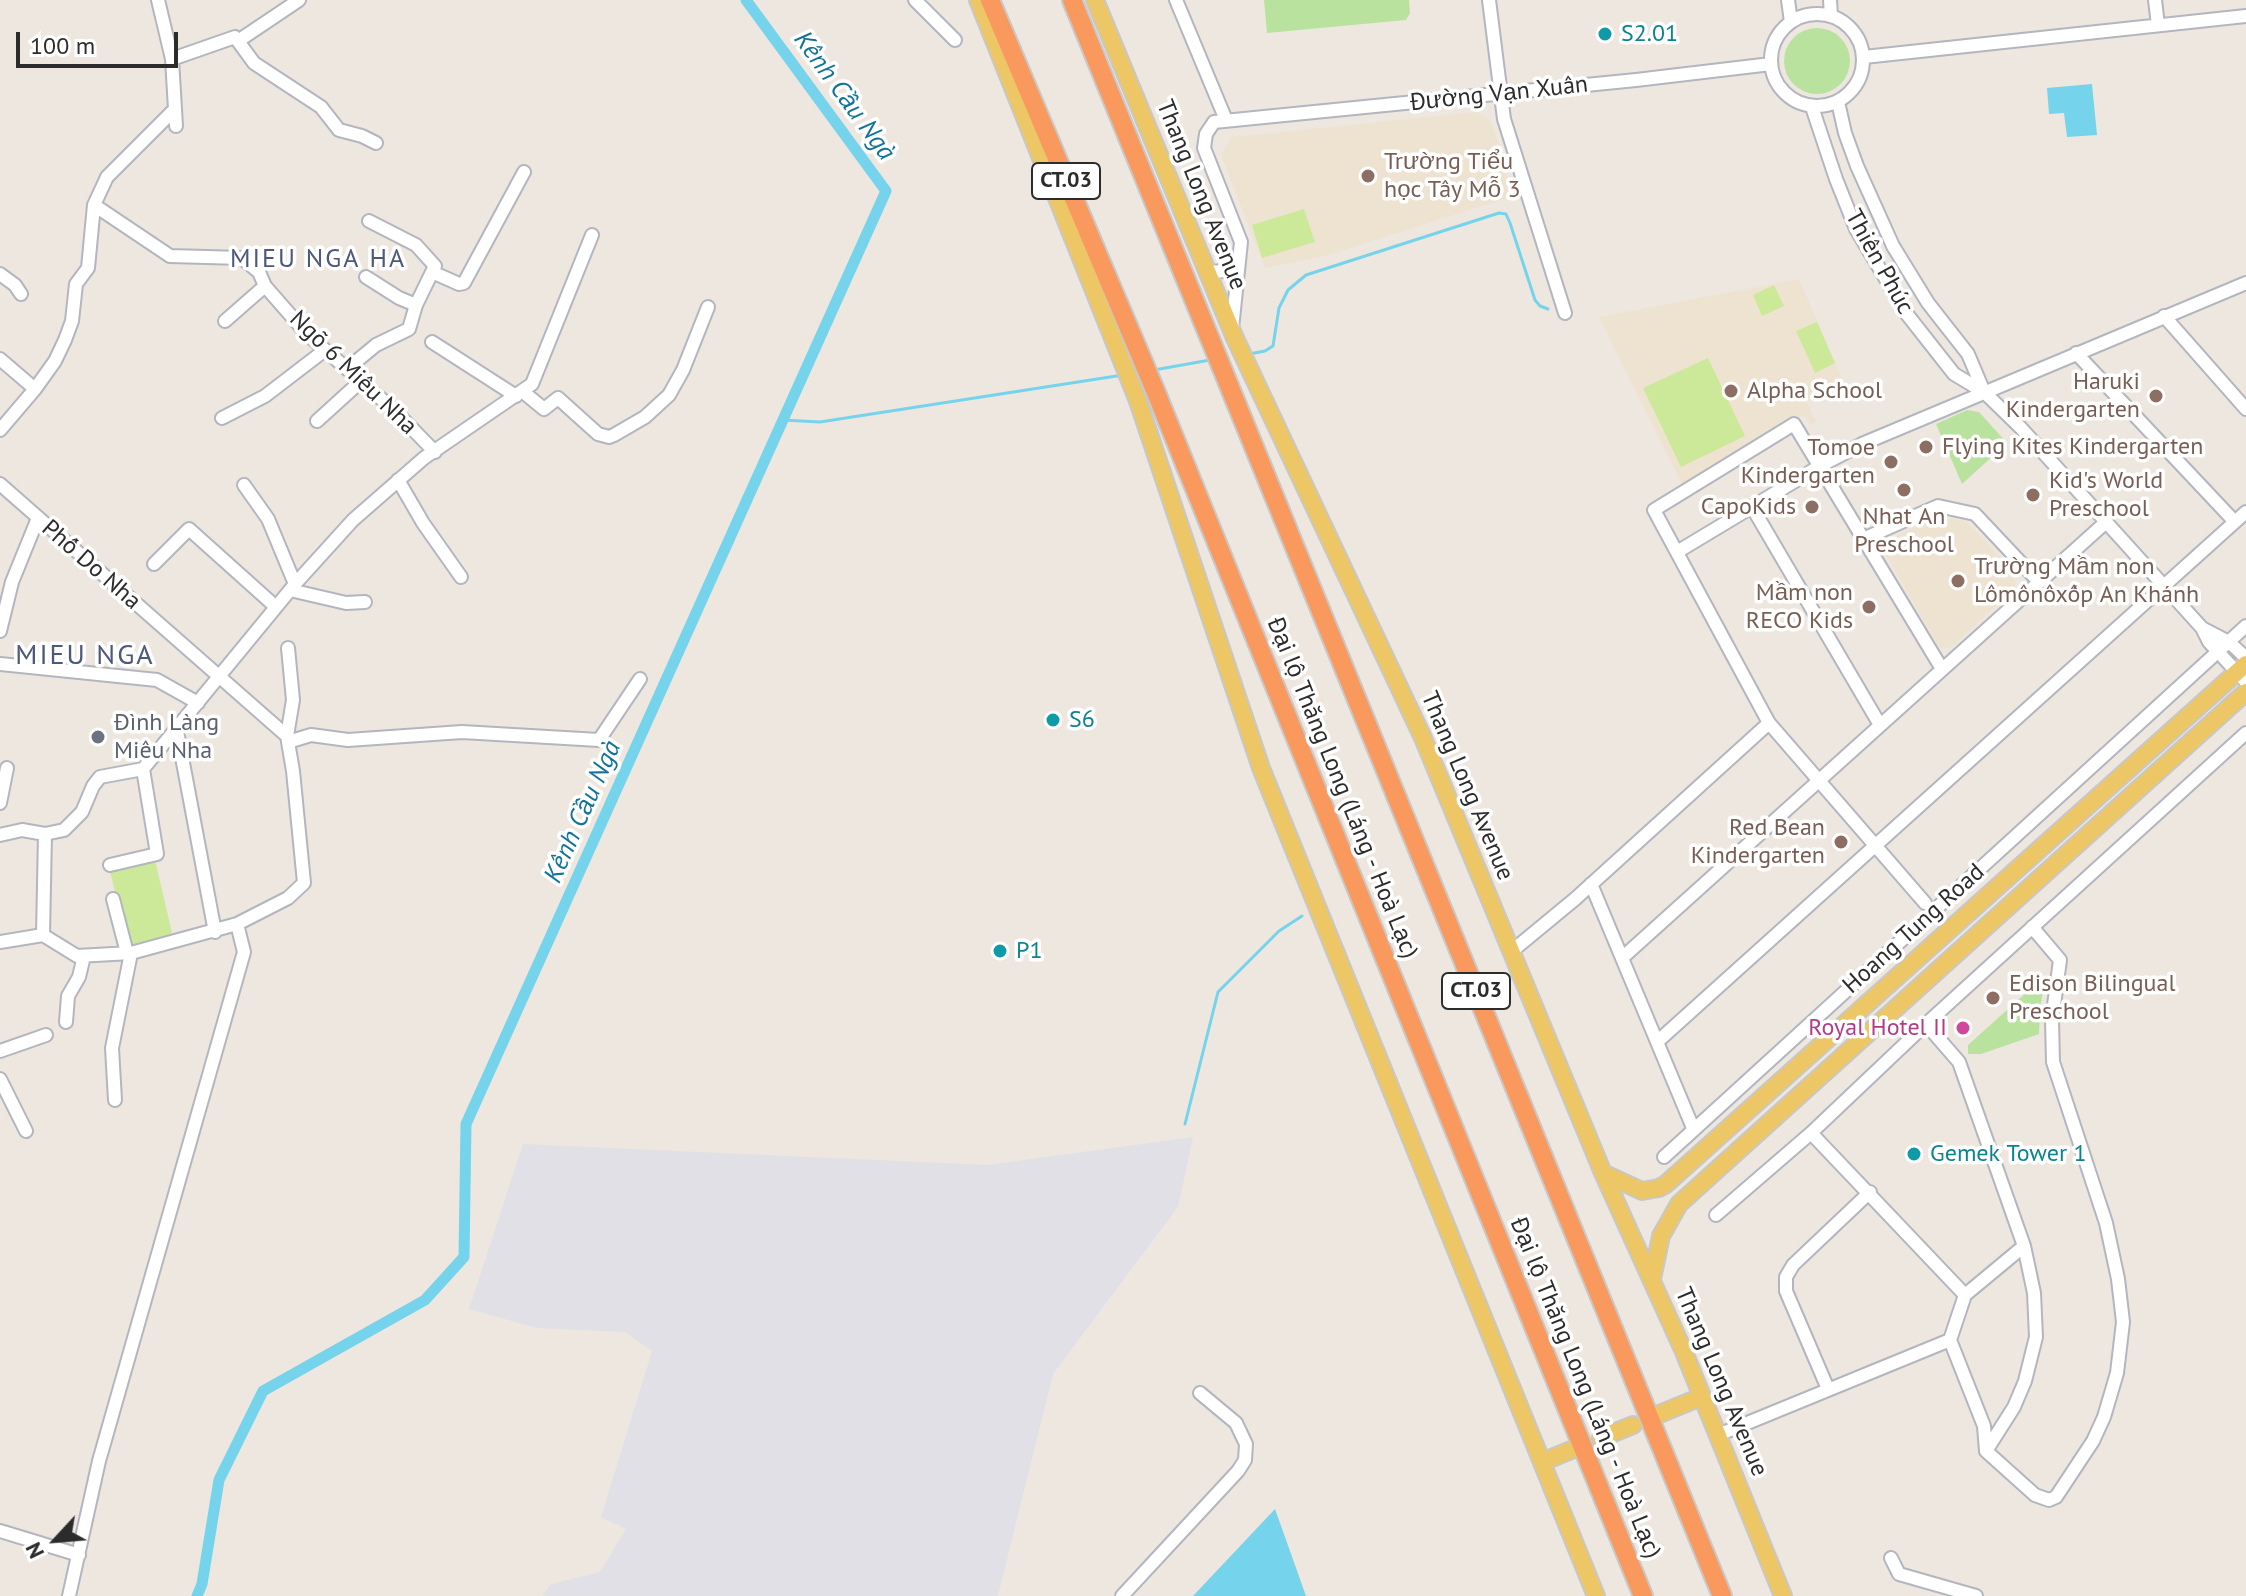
<!DOCTYPE html>
<meta charset="utf-8">
<style>
body{margin:0}
#map{position:relative;width:2246px;height:1596px;overflow:hidden;background:#ede7df;font-family:"PT Sans",sans-serif}
canvas{display:block}
.north{position:absolute;left:16px;top:1500px;width:80px;height:80px;-webkit-text-stroke:6px #fff;paint-order:stroke;rotate:244deg;font-size:22px;font-weight:700;line-height:32px;text-align:center;color:#2c2c2c}
.north::after{content:'';display:block;margin:auto;width:28px;height:36px;background:#2c2c2c;clip-path:polygon(50% 0,100% 100%,50% 72%,0 100%)}
.scale{position:absolute;left:16px;top:32px;width:162px;height:36px;box-sizing:border-box;border:4px solid #2c2c2c;border-top:0;padding-left:10px;font-size:24px;line-height:28px;white-space:nowrap;color:#2c2c2c;-webkit-text-stroke:6px #fff;paint-order:stroke}
</style>
<div id="map">
<canvas width="2246" height="1596"></canvas>
<div class="north">N</div>
<div class="scale">100 m</div>
</div>
<script>
const c = document.querySelector('canvas').getContext('2d');
c.lineJoin = 'round';
function fillPath(path, color) {
  c.fillStyle = color;
  c.fill(path, 'evenodd');
}
function shape(rows) {
  const path = new Path2D();
  for (const r of rows) {
    if (r.length === 3) {
      path.moveTo(r[0] + r[2], r[1]);
      path.arc(r[0], r[1], r[2], 0, 2 * Math.PI);
      continue;
    }
    path.moveTo(r[0], r[1]);
    for (let i = 2; i < r.length; i += 2) path.lineTo(r[i], r[i + 1]);
  }
  return path;
}
function strokePath(path, color, width, dash) {
  c.strokeStyle = color;
  c.lineWidth = width;
  c.lineCap = dash ? 'butt' : 'round';
  c.setLineDash(dash || []);
  c.stroke(path);
}
function write(font, color, halo, rows, align = 'center') {
  c.font = font + ' "PT Sans",sans-serif';
  c.lineWidth = 7;
  c.setLineDash([]);
  c.textBaseline = 'middle';
  c.strokeStyle = halo;
  c.fillStyle = color;
  for (const [text, x, y, turn = 0] of rows) {
    c.save();
    c.translate(x, y);
    c.rotate((+turn || 0) * Math.PI / 180);
    c.textAlign = isNaN(turn) ? turn : align;
    if (halo) c.strokeText(text, 0, 0);
    c.fillText(text, 0, 0);
    c.restore();
  }
}
const industrial = shape([
 [1193,1137,1178,1207,1053,1374,998,1596,543,1596,551,1584,600,1572,626,1529,601,1517,652,1351,625,1332,537,1328,469,1309,523,1144,987,1165]
]);
const education = shape([
 [1477,112,1491,121,1514,196,1325,256,1265,268,1221,155,1232,137],
 [1799,279,1844,382,1806,400,1816,422,1810,425,1804,415,1683,486,1599,317],
 [1934,517,1966,521,2015,573,2015,589,1950,648,1939,647,1882,548,1883,542]
]);
const green = shape([
 [1264,0,1409,0,1410,13,1406,20,1267,33],
 [1817,61,33],
 [1967,410,1979,412,2007,443,1962,484,1936,424],
 [2046,975,2040,1007,2039,1034,1981,1054,1968,1054,1968,1045]
]);
const pitch = shape([
 [1304,209,1315,242,1262,258,1252,225],
 [1774,285,1784,306,1762,316,1753,295],
 [1817,322,1835,363,1815,373,1796,331],
 [1708,358,1745,436,1681,467,1643,388],
 [155,860,173,937,128,947,110,871]
]);
const water = shape([
 [2092,84,2097,135,2067,137,2064,113,2049,114,2047,88],
 [1275,1509,1306,1596,1193,1596]
]);
const stream = shape([
 [1249,354,1265,351,1273,346,1279,308,1288,290,1306,275,1499,213,1506,214,1510,223,1535,300,1540,306,1548,309],
 [1154,370,1210,360],
 [783,420,820,422,1123,375],
 [1185,1124,1218,992,1279,931,1302,916]
]);
const canal = shape([
 [197,1596,202,1584,219,1480,263,1391,425,1300,464,1257,466,1124,886,191,746,0]
]);
const minor = shape([
 [158,0,172,59,176,126],
 [915,0,955,40],
 [1176,0,1226,120],
 [1489,0,1504,119,1565,313],
 [1788,0,1791,22],
 [1830,0,1831,16],
 [2155,0,2158,25],
 [1817,60,46],
 [238,41,299,0],
 [1864,57,2246,16],
 [172,59,235,37,254,63,321,107,339,130,362,136,376,143],
 [1838,102,1845,133,1857,166,1893,246,1928,303,1968,354,1984,392],
 [1812,107,1836,179,1856,229,1906,313,1954,374,1984,392,2021,428,2202,628,2209,642,2246,682],
 [94,205,170,256,242,258,259,272,265,286,307,334,394,410,435,452],
 [432,272,459,284,464,283,524,172],
 [1207,272,1226,271,1239,257],
 [0,274,15,285,21,294],
 [366,277,399,298,416,305],
 [2164,316,2246,409],
 [225,321,265,286],
 [1232,329,1241,242,1204,148,1206,134,1214,122,1636,80,1771,64],
 [432,342,516,396],
 [2076,353,2235,522],
 [0,359,35,389],
 [347,369,376,345,409,329,416,305,435,266,416,245,369,221],
 [522,391,544,409,558,398,598,434,609,437,614,435,645,417,669,395,683,370,708,307],
 [222,418,265,396,325,350],
 [317,421,361,381],
 [0,430,35,389,55,361,65,340,72,321,76,284,88,268,94,205,107,177,174,110],
 [398,480,423,523,461,577],
 [0,484,287,736,293,771,304,883,288,898,237,924,131,953,77,956,43,935,0,942],
 [244,485,268,519,295,584],
 [1752,507,1880,725],
 [1863,539,1938,506,1975,514,2039,582],
 [1677,552,1820,466,1862,444,2246,283],
 [154,564,189,529,276,607],
 [290,590,346,603,365,602],
 [2202,628,2229,642,2246,658],
 [0,631,12,582,38,518],
 [0,664,157,680,198,703],
 [177,731,215,932],
 [287,736,293,700,288,648],
 [288,742,311,735,348,740,462,732,599,740,640,679],
 [0,803,7,768],
 [0,835,22,830,45,834,64,830,82,812,93,786,100,777,143,769,295,584,353,520,424,458,532,384,592,235],
 [110,865,157,854,143,769],
 [1591,884,1693,1128],
 [113,899,127,953],
 [1925,903,1769,723,1654,510,1794,424,1942,669],
 [43,935,45,834],
 [1512,951,1575,899,1769,723],
 [1622,958,2106,522],
 [66,1022,68,996,79,977,84,956],
 [1926,1024,1959,1062,2024,1246,2034,1293,2036,1337,2025,1381,2014,1407,1986,1451],
 [1657,1042,2246,512],
 [0,1051,46,1035],
 [0,1079,26,1131],
 [115,1100,112,1048,131,953],
 [1811,1133,1965,1295],
 [1664,1157,2246,626],
 [1716,1215,1811,1133,1926,1024,2246,733],
 [1950,1340,1984,1426,1986,1451,2035,1495,2049,1500,2056,1497,2093,1441,2104,1417,2117,1373,2123,1322,2118,1279,2106,1223,2053,1062,2052,1020,2060,960,2032,927],
 [1828,1389,1786,1291,1786,1277,1793,1265,1870,1192],
 [1718,1435,1950,1340,1965,1295,2024,1246],
 [0,1531,79,1555],
 [1891,1558,1899,1574,1976,1596],
 [69,1596,99,1461,244,952,237,924],
 [1122,1596,1238,1471,1245,1460,1246,1444,1236,1423,1200,1393]
]);
const major = shape([
 [978,0,1138,401,1261,768,1596,1596],
 [1095,0,1234,336,1423,738,1603,1173,1684,1352,1783,1596],
 [1603,1173,1642,1191,1659,1188,1666,1184,2246,664],
 [1652,1279,1661,1236,1679,1204,2246,692],
 [1652,1417,1701,1397],
 [1601,1438,1633,1425],
 [1542,1462,1576,1448]
]);
const highway = shape([
 [990,0,1155,390,1643,1596],
 [1072,0,1722,1596]
]);
const markers = [
 [1605,34,8,"#0f9aa8"],
 [1368,176,8,"#8d6e63"],
 [1731,391,8,"#8d6e63"],
 [2156,396,8,"#8d6e63"],
 [1926,447,8,"#8d6e63"],
 [1891,462,8,"#8d6e63"],
 [1904,490,8,"#8d6e63"],
 [2033,495,8,"#8d6e63"],
 [1812,507,8,"#8d6e63"],
 [1958,581,8,"#8d6e63"],
 [1869,607,8,"#8d6e63"],
 [1053,720,8,"#0f9aa8"],
 [98,737,8,"#6b7280"],
 [1841,842,8,"#8d6e63"],
 [1000,951,8,"#0f9aa8"],
 [1993,998,8,"#8d6e63"],
 [1963,1028,8,"#d1479c"],
 [1914,1154,8,"#0f9aa8"]
];
const shields = [
 [1066,181,68],
 [1476,991,68]
];
const shieldNames = [
 ["CT.03",1066,181],
 ["CT.03",1476,991]
];
const cultureNames = [
 ["S2.01",1621,34],
 ["S6",1069,720],
 ["P1",1016,951],
 ["Gemek Tower 1",1930,1154]
];
const streetNames = [
 ["Đường Vạn Xuân",1499,94,-6],
 ["Thang Long Avenue",1201,195,68],
 ["Thiên Phúc",1879,262,61],
 ["Ngõ 6 Miêu Nha",353,373,44],
 ["Phố Do Nha",91,565,41],
 ["Thang Long Avenue",1467,786,67],
 ["Đại lộ Thăng Long (Láng - Hoà Lạc)",1342,788,68],
 ["Hoang Tung Road",1914,929,-42],
 ["Thang Long Avenue",1721,1382,67],
 ["Đại lộ Thăng Long (Láng - Hoà Lạc)",1585,1388,68]
];
const educationNames = [
 ["Trường Tiểu",1384,162],
 ["học Tây Mỗ 3",1384,190],
 ["Haruki",2140,382,"right"],
 ["Kindergarten",2140,410,"right"],
 ["Alpha School",1747,391],
 ["Flying Kites Kindergarten",1942,447],
 ["Tomoe",1875,448,"right"],
 ["Kindergarten",1875,476,"right"],
 ["Kid's World",2049,481],
 ["Preschool",2049,509],
 ["CapoKids",1796,507,"right"],
 ["Nhat An",1904,517,"center"],
 ["Preschool",1904,545,"center"],
 ["Trường Mầm non",1974,567],
 ["Lômônôxốp An Khánh",1974,595],
 ["Mầm non",1853,593,"right"],
 ["RECO Kids",1853,621,"right"],
 ["Red Bean",1825,828,"right"],
 ["Kindergarten",1825,856,"right"],
 ["Edison Bilingual",2009,984],
 ["Preschool",2009,1012]
];
const worshipNames = [
 ["Đình Làng",114,723],
 ["Miêu Nha",114,751]
];
const hotelNames = [
 ["Royal Hotel II",1947,1028]
];
const waterNames = [
 ["Kênh Cầu Ngà",844,96,54],
 ["Kênh Cầu Ngà",583,812,-66]
];
const neighbourhoodNames = [
 ["MIEU NGA HA",318,260]
];
const quarterNames = [
 ["MIEU NGA",85,656]
];
fillPath(industrial, '#e1e0e6');
fillPath(education, '#eee3d0');
fillPath(green, '#b9e29e');
fillPath(pitch, '#cce99a');
fillPath(water, '#76d3ec');
strokePath(stream, '#76d3ec', 3);
strokePath(canal, '#76d3ec', 11);
strokePath(minor, '#b3b6bf', 16);
strokePath(major, '#c8c8c8', 20);
strokePath(highway, '#c8c8c8', 22);
strokePath(minor, '#fff', 12);
strokePath(major, '#edc665', 16);
strokePath(highway, '#fa995e', 18);
for (const [x, y, r, color] of markers) {
  const dot = new Path2D();
  dot.arc(x, y, r, 0, 2 * Math.PI);
  c.fillStyle = color;
  c.fill(dot);
  strokePath(dot, '#fff', 3);
}
for (const [x, y, w] of shields) {
  const box = new Path2D();
  box.roundRect(x - w / 2, y - 18, w, 36, 6);
  c.fillStyle = '#fff';
  c.fill(box);
  strokePath(box, '#2c2c2c', 2);
}
write('bold 22px', '#2c2c2c', null, shieldNames);
write('24px', '#0d838f', '#fff', cultureNames, 'left');
write('24px', '#2c2c2c', '#fff', streetNames);
write('24px', '#785e54', '#fff', educationNames, 'left');
write('24px', '#5b616d', '#fff', worshipNames, 'left');
write('24px', '#b23c85', '#fff', hotelNames, 'right');
write('italic 26px', '#11739c', '#fff', waterNames);
c.letterSpacing = '2px';
write('26px', '#4d587d', '#fff', neighbourhoodNames);
c.letterSpacing = '0px';
c.letterSpacing = '2px';
write('28px', '#4d587d', '#fff', quarterNames);
c.letterSpacing = '0px';
</script>
